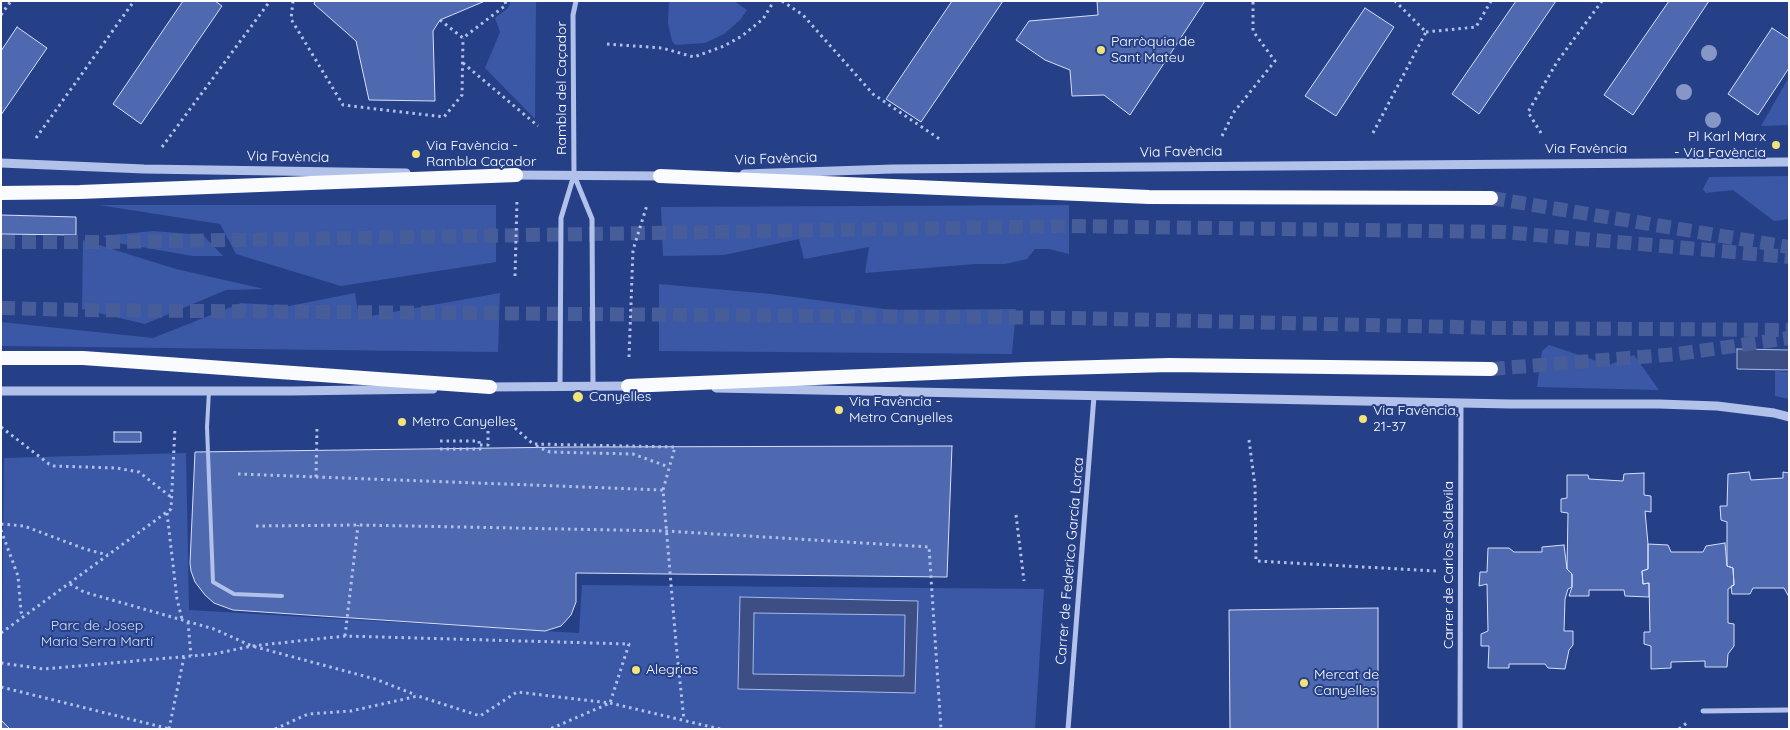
<!DOCTYPE html>
<meta charset="utf-8">
<style>
body{margin:0}
#map{position:relative;width:1790px;height:730px;overflow:hidden;background:#264088;font-family:Quicksand,sans-serif}
canvas{display:block}
.frame{position:absolute;inset:0;border:2px solid #fff;pointer-events:none}
</style>
<div id="map">
<canvas width="1790" height="730"></canvas>
<div class="frame"></div>
</div>
<script>
const c = document.querySelector('canvas').getContext('2d');
c.lineJoin = 'round';
function fillPath(path, color) {
  c.fillStyle = color;
  c.fill(path, 'evenodd');
}
function shape(rows) {
  const path = new Path2D();
  for (const r of rows) {
    path.moveTo(r[0], r[1]);
    for (let i = 2; i < r.length; i += 2) path.lineTo(r[i], r[i + 1]);
  }
  return path;
}
function strokePath(path, color, width, dash) {
  c.strokeStyle = color;
  c.lineWidth = width;
  c.lineCap = dash ? 'butt' : 'round';
  c.setLineDash(dash || []);
  c.stroke(path);
}
function write(font, color, halo, rows, align = 'center') {
  c.font = font + ' Quicksand,sans-serif';
  c.lineWidth = 4;
  c.setLineDash([]);
  c.textBaseline = 'middle';
  c.strokeStyle = halo;
  c.fillStyle = color;
  for (const [text, x, y, turn = 0] of rows) {
    c.save();
    c.translate(x, y);
    c.rotate((+turn || 0) * Math.PI / 180);
    c.textAlign = isNaN(turn) ? turn : align;
    if (halo) c.strokeText(text, 0, 0);
    c.fillText(text, 0, 0);
    c.restore();
  }
}
const green = shape([
 [511,1,536,1,535,119,485,68,500,32,495,18,508,8],
 [669,1,734,1,747,10,740,20,724,34,705,43,675,45,672,41,668,23],
 [1789,77,1789,125,1761,126],
 [1789,176,1789,219,1774,221,1733,190,1706,193,1703,189,1709,177],
 [99,205,496,205,496,262,341,286,236,254,220,224],
 [1069,205,1069,254,1049,249,1035,249,1027,259,1005,264,975,264,865,273,869,247,804,259,799,239,724,255,663,256,661,207],
 [153,231,203,235,223,256,193,256,112,242,103,236],
 [83,240,176,269,264,289,226,290,145,324,82,309],
 [659,284,771,294,892,310,1016,309,1012,354,659,351],
 [355,293,359,318,500,293,498,352,1,346,1,322,153,338,241,303,289,306],
 [1549,345,1609,365,1634,355,1659,390,1537,387,1542,351],
 [1775,371,1789,372,1789,399,1775,396],
 [186,453,189,610,579,633,582,585,1044,589,1035,729,1,729,4,458]
]);
const water = shape([
 [1737,349,1789,350,1789,370,1737,369,1737,349],
 [740,597,918,601,915,693,738,689,740,597],
 [754,613,905,615,904,676,753,674,754,613]
]);
const building = shape([
 [183,1,215,1,222,6,141,124,113,104,183,1],
 [315,1,485,1,440,20,433,31,435,101,369,100,356,41,314,4,315,1],
 [952,1,1003,1,921,122,886,99,952,1],
 [1097,1,1205,1,1130,115,1104,95,1072,96,1070,70,1045,60,1016,40,1029,21,1098,15,1097,1],
 [1516,1,1556,1,1479,114,1452,94,1516,1],
 [1669,1,1709,1,1633,115,1604,95,1669,1],
 [1365,8,1394,27,1336,116,1305,96,1365,8],
 [17,27,47,48,1,115,1,51,17,27],
 [1772,28,1789,39,1789,68,1758,115,1728,94,1772,28],
 [1,215,76,217,76,235,1,234,1,215],
 [114,432,141,432,141,442,114,442,114,432],
 [952,446,947,577,576,573,576,602,571,615,561,626,545,631,233,610,214,603,205,595,195,582,191,571,190,563,195,452,570,447,952,446],
 [1749,472,1751,480,1783,478,1783,472,1789,473,1789,597,1784,588,1753,588,1750,594,1732,594,1731,586,1734,585,1733,568,1727,566,1727,522,1721,520,1720,506,1727,506,1728,474,1749,472],
 [1644,473,1644,495,1651,496,1651,512,1645,511,1648,544,1648,569,1642,571,1643,584,1649,583,1649,597,1625,596,1624,590,1589,590,1589,596,1569,596,1572,587,1572,574,1567,569,1568,513,1561,512,1561,499,1567,498,1567,475,1588,475,1589,479,1623,481,1624,474,1644,473],
 [1725,543,1727,566,1733,568,1734,585,1728,589,1728,623,1734,624,1734,646,1728,654,1727,667,1705,667,1705,661,1671,662,1671,668,1651,669,1651,646,1644,644,1644,632,1650,632,1649,583,1643,584,1642,571,1648,569,1648,544,1668,545,1671,552,1703,552,1706,546,1725,543],
 [1564,545,1567,569,1572,574,1572,587,1568,589,1565,599,1564,631,1573,631,1573,645,1569,650,1565,669,1548,668,1545,664,1509,664,1509,668,1488,668,1489,646,1481,646,1481,634,1488,631,1487,584,1479,586,1480,572,1487,572,1488,548,1509,548,1514,552,1542,552,1542,547,1564,545],
 [1378,608,1378,729,1230,729,1229,610,1378,608],
 [1,720,10,729,1,729,1,720]
]);
const trunkTunnel = shape([
 [1491,198,1789,247],
 [1,242,112,242,1067,226,1503,232,1789,257],
 [1,308,81,310,1072,318,1498,328,1789,330],
 [1491,369,1678,354,1789,338]
]);
const path = shape([
 [293,1,291,19,343,105,444,117,462,95,463,38],
 [782,1,803,15,873,94,941,140],
 [1,15,11,1],
 [440,20,463,38,506,5,505,1],
 [1426,32,1476,27,1491,1],
 [607,44,662,48,694,57,724,46,742,36,763,19,774,1],
 [463,63,538,126],
 [1373,133,1426,32,1395,1],
 [1541,133,1528,112,1557,62,1602,1],
 [1222,136,1234,112,1275,61,1253,31,1253,1],
 [36,138,134,1],
 [162,147,270,1],
 [515,276,517,201],
 [629,357,633,250,647,205],
 [1,427,49,464,54,466,116,468,139,472,171,497],
 [515,428,533,444,675,447,663,490,676,643,684,720],
 [1249,440,1255,486,1256,561,1436,571],
 [480,445,488,445,488,427],
 [536,446,550,452,633,454,669,467],
 [440,449,480,449,479,441,440,441],
 [238,474,663,490],
 [316,477,317,428],
 [167,513,177,599,182,619],
 [1016,515,1024,581],
 [1,524,24,526,85,549,108,555],
 [256,526,358,525,666,531,929,547,941,729],
 [1,530,18,576,21,612,24,617],
 [70,584,84,592,214,629,252,646,375,679,416,695],
 [188,622,191,656],
 [1,633,171,509,175,427],
 [345,636,358,525],
 [1,663,44,669,214,654,252,646,345,636,629,644,610,703,550,729],
 [1,687,170,729],
 [169,729,184,657],
 [275,729,308,714,351,711,418,696,480,716,517,692,610,703,720,729],
 [1679,729,1688,722]
]);
const service = shape([
 [209,391,207,427,213,582,234,594,282,596]
]);
const minor = shape([
 [574,175,592,219,593,386],
 [560,386,561,218,574,175,573,15,576,1],
 [1703,711,1789,710],
 [1068,729,1094,396],
 [1460,729,1461,402]
]);
const tertiary = shape([
 [1,163,144,169,406,173],
 [744,174,893,169,1789,162],
 [511,175,663,176],
 [486,387,631,386],
 [716,388,1510,404,1659,404,1717,406,1774,413,1789,417],
 [1,391,292,391,433,389]
]);
const trunk = shape([
 [660,176,1149,197,1491,198],
 [1,193,80,192,516,175],
 [1,358,83,358,490,387],
 [628,386,1026,369,1169,365,1491,369]
]);
const trees = [
 [1709,53],
 [1684,92],
 [1713,120]
];
const markers = [
 [1101,50,5,"#f2e477"],
 [1776,145,5,"#f2e477"],
 [416,154,5,"#f2e477"],
 [578,397,6,"#f2e477"],
 [839,410,5,"#f2e477"],
 [1363,419,5,"#f2e477"],
 [402,422,5,"#f2e477"],
 [636,670,5,"#f2e477"],
 [1304,683,5,"#f2e477"]
];
const poiNames = [
 ["Parròquia de",1111,42],
 ["Sant Mateu",1111,58],
 ["Pl Karl Marx",1766,137,"right"],
 ["- Via Favència",1766,153,"right"],
 ["Via Favència -",426,146],
 ["Rambla Caçador",426,162],
 ["Canyelles",589,397],
 ["Via Favència -",849,402],
 ["Metro Canyelles",849,418],
 ["Via Favència,",1373,411],
 ["21-37",1373,427],
 ["Metro Canyelles",412,422],
 ["Alegrias",646,670],
 ["Mercat de",1314,675],
 ["Canyelles",1314,691]
];
const streetNames = [
 ["Rambla del Caçador",562,88,-90],
 ["Via Favència",1586,149],
 ["Via Favència",1181,152,-1],
 ["Via Favència",288,157,1],
 ["Via Favència",776,159,-2],
 ["Carrer de Federico García Lorca",1070,561,-85],
 ["Carrer de Carlos Soldevila",1449,565,-90]
];
const parkNames = [
 ["Parc de Josep",97,626],
 ["Maria Serra Martí",97,642]
];
fillPath(green, '#3a58a5');
fillPath(water, '#3c4e83');
strokePath(water, '#a7bae9', 1);
fillPath(building, '#4e69b0');
strokePath(building, '#d6dff7', 1);
strokePath(trunkTunnel, '#475d9a', 14, [14, 7]);
strokePath(path, '#b2c1e9', 3, [2.5, 4]);
strokePath(service, '#b2c1e9', 4);
strokePath(minor, '#b2c1e9', 5);
strokePath(tertiary, '#b2c1e9', 9);
strokePath(trunk, '#fafbfe', 14);
c.fillStyle = '#8797c5';
for (const [x, y] of trees) {
  c.beginPath();
  c.arc(x, y, 8, 0, 2 * Math.PI);
  c.fill();
}
for (const [x, y, r, color] of markers) {
  const dot = new Path2D();
  dot.arc(x, y, r, 0, 2 * Math.PI);
  c.fillStyle = color;
  c.fill(dot);
  strokePath(dot, '#264088', 2);
}
write('14px', '#fff', '#264088', poiNames, 'left');
write('14px', '#fff', '#264088', streetNames);
write('14px', '#d6dff7', '#264088', parkNames);
</script>
